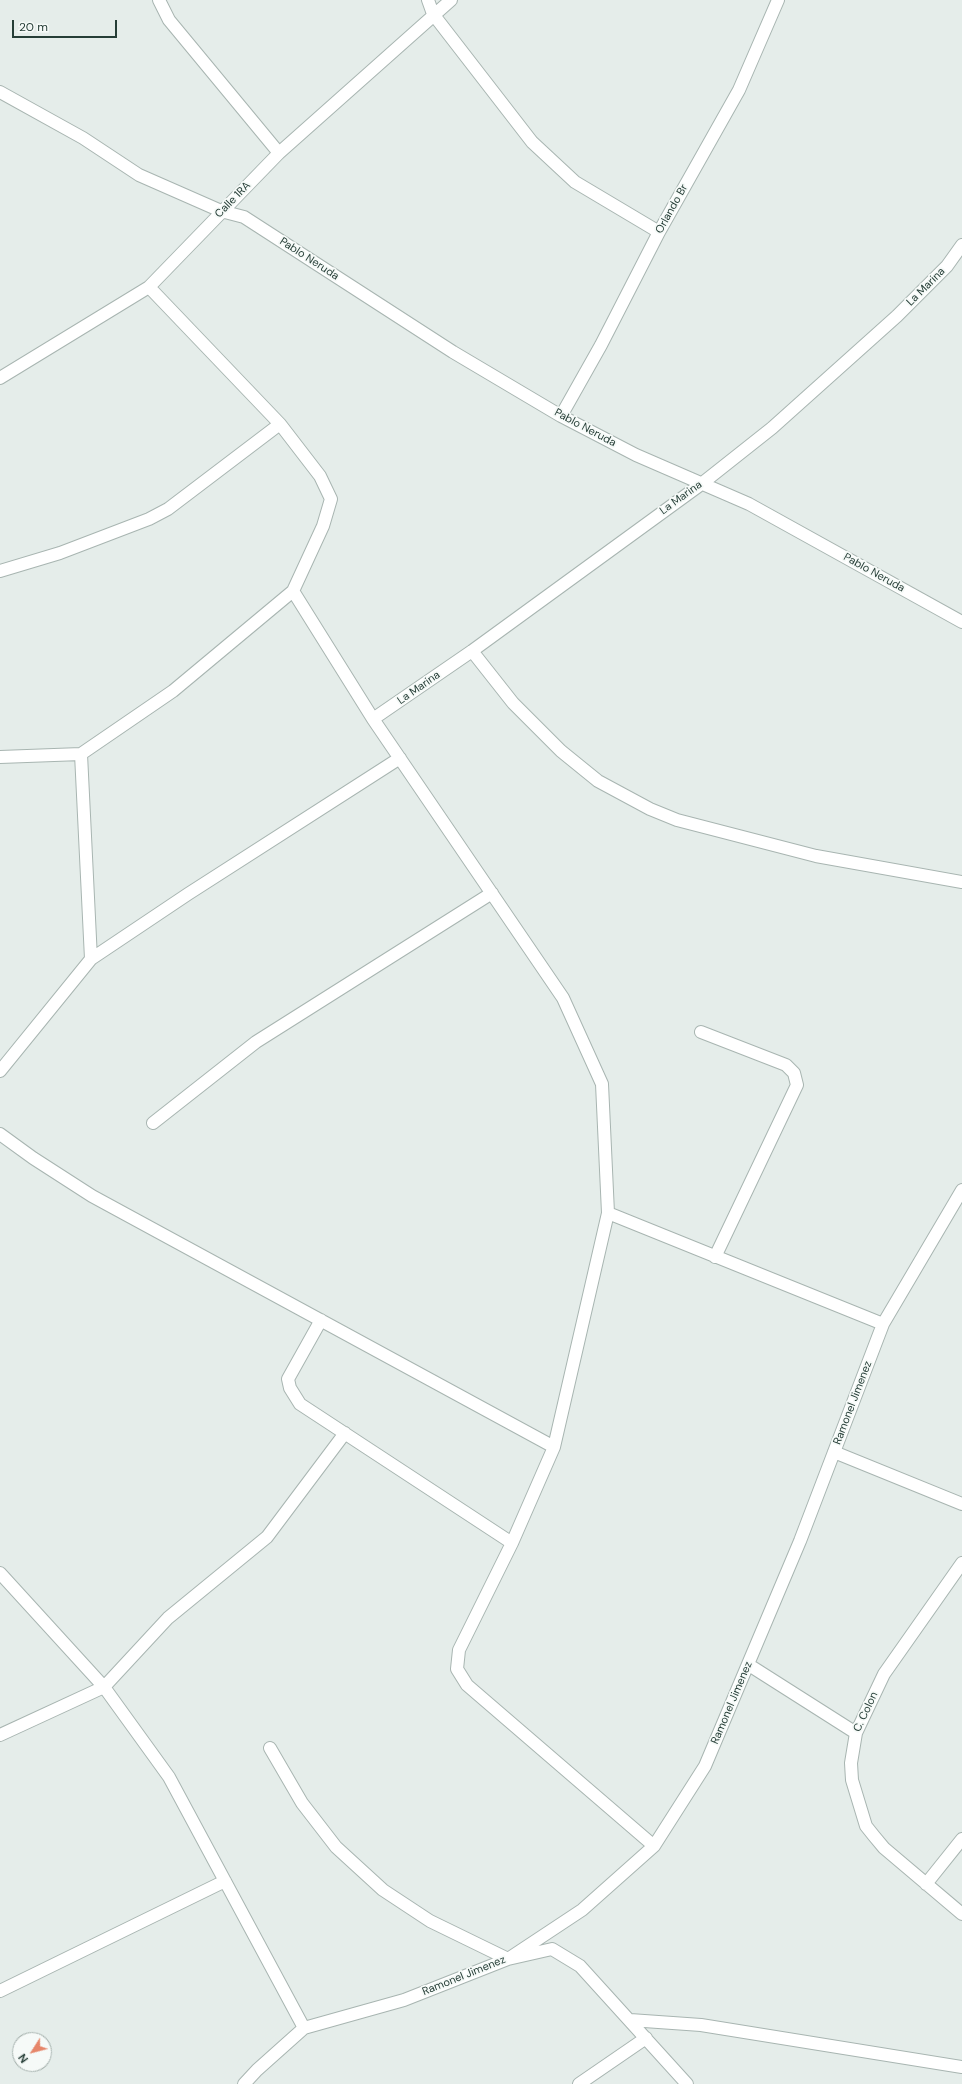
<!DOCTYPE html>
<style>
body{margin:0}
#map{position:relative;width:962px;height:2084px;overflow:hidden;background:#e5edea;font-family:"DM Sans",sans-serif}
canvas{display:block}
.north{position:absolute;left:12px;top:2032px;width:40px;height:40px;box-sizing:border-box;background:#f6faf8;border:1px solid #a3afab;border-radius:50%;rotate:234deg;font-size:11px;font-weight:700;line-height:16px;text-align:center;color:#263e37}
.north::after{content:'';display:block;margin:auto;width:14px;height:18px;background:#e6866a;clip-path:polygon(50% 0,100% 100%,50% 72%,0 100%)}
.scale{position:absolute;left:12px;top:20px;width:105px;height:18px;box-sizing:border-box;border:2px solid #263e37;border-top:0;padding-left:5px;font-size:12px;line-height:14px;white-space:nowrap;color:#263e37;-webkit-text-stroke:3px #f6faf8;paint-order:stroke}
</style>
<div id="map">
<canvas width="962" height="2084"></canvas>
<div class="north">N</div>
<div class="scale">20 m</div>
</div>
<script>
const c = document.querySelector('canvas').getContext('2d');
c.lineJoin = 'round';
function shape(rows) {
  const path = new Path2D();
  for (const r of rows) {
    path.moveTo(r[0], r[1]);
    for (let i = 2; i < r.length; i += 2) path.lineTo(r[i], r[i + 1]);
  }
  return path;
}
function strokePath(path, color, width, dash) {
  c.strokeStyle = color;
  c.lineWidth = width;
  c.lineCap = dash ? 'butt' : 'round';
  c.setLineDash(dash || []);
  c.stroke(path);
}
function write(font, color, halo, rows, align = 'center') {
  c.font = font + ' "DM Sans",sans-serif';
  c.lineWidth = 3.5;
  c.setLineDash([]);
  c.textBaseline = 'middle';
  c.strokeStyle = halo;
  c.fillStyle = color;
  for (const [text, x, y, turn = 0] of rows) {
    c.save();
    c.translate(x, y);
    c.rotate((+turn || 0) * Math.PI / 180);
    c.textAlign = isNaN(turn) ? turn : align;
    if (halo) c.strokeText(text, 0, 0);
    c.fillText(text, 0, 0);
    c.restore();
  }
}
const street = shape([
 [159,0,169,20,279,153],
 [428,0,433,14,532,142,575,182,659,232],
 [0,92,83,138,139,175,221,211,244,217,453,352,561,416,636,455,749,504,962,622],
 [0,378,149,287,279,153,451,0],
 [561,416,601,345,659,232,739,90,778,0],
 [0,571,60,553,149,519,168,509,280,424],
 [293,591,373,719,563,998,602,1084,608,1213,554,1447,512,1543,459,1650,457,1669,467,1685,654,1846],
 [472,651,513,703,561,751,598,781,650,809,677,820,816,856,962,882],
 [373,719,472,651,700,485,772,428,897,316,947,266,962,245],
 [0,757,81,754],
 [91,959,81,754,173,691,293,591,323,526,331,499,320,476,280,424,149,287],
 [701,1032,786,1065,794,1073,797,1085,715,1257],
 [0,1071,91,959,188,894,400,758],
 [153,1123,256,1042,492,893],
 [0,1134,33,1158,92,1196,554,1447],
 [608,1213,883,1324],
 [321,1320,288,1379,290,1388,300,1404,512,1543],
 [834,1452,962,1504],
 [962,1563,884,1674,856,1733,851,1763,852,1780,866,1826,874,1836,884,1848,962,1914],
 [0,1573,104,1687,169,1777,304,2028],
 [749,1665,856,1733],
 [0,1735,104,1687,168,1618,267,1537,345,1433],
 [270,1748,302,1803,336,1847,383,1890,430,1921,508,1959,552,1949,580,1966,687,2084],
 [926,1884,962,1839],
 [0,1991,225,1881],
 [630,2020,701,2025,962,2067],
 [244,2084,257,2070,304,2028,404,2000,508,1959,582,1910,654,1846,705,1766,800,1541,883,1324,962,1190],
 [579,2084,646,2038]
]);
const streetNames = [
 ["Calle 1RA",233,200,-46],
 ["Orlando Br",672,209,-61],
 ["Pablo Neruda",309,259,33],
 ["La Marina",926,287,-45],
 ["Pablo Neruda",585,428,28],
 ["La Marina",681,498,-36],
 ["Pablo Neruda",874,573,29],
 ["La Marina",419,688,-35],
 ["Ramonel Jimenez",853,1403,-69],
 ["Ramonel Jimenez",732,1703,-67],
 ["C. Colon",866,1712,-65],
 ["Ramonel Jimenez",464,1976,-22]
];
strokePath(street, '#a8b5b1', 14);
strokePath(street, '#fff', 12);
write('11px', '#263e37', '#f6faf8', streetNames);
</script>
